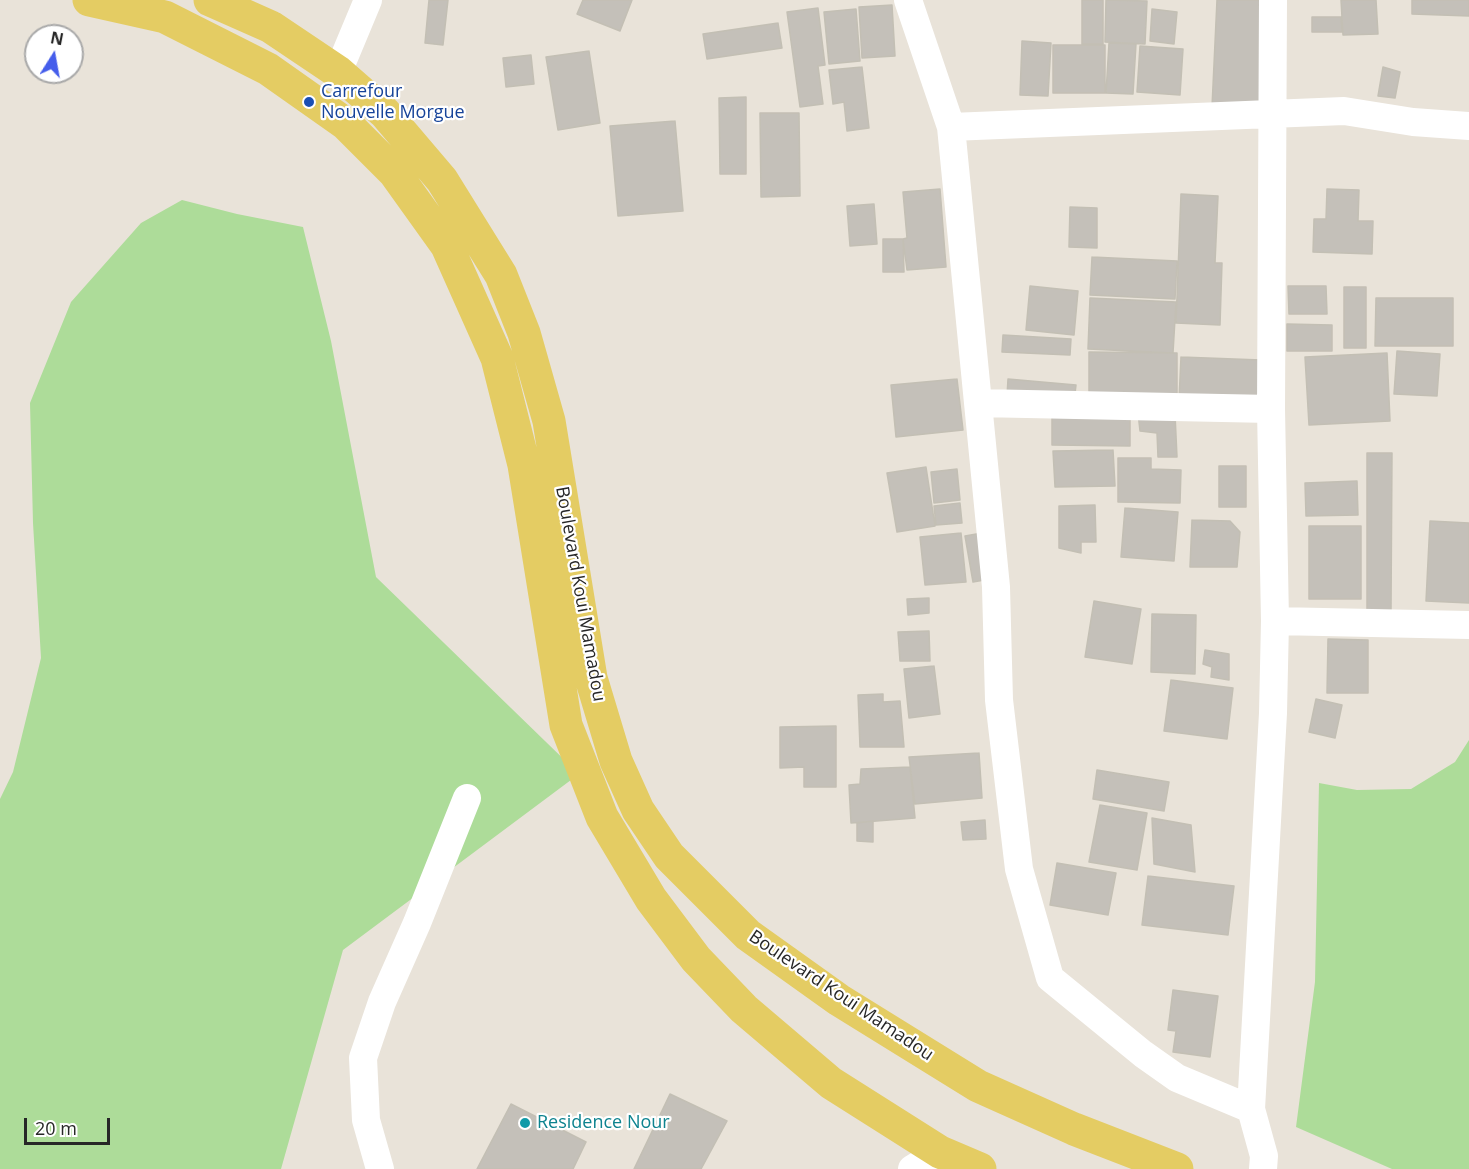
<!DOCTYPE html>
<style>
body{margin:0}
#map{position:relative;width:1469px;height:1169px;overflow:hidden;background:#e9e3d9;font-family:"Open Sans",sans-serif}
canvas{display:block}
.north{position:absolute;left:24px;top:24px;width:60px;height:60px;box-sizing:border-box;background:#fff;border:2px solid #a9a9a9;border-radius:50%;rotate:11deg;font-size:16px;font-weight:700;line-height:24px;text-align:center;color:#272727}
.north::after{content:'';display:block;margin:auto;width:21px;height:27px;background:#455deb;clip-path:polygon(50% 0,100% 100%,50% 72%,0 100%)}
.scale{position:absolute;left:24px;top:1118px;width:86px;height:27px;box-sizing:border-box;border:3px solid #272727;border-top:0;padding-left:8px;font-size:18px;line-height:21px;white-space:nowrap;color:#272727;-webkit-text-stroke:4px #fff;paint-order:stroke}
</style>
<div id="map">
<canvas width="1469" height="1169"></canvas>
<div class="north">N</div>
<div class="scale">20 m</div>
</div>
<script>
const c = document.querySelector('canvas').getContext('2d');
c.lineJoin = 'round';
function fillPath(path, color) {
  c.fillStyle = color;
  c.fill(path, 'evenodd');
}
function shape(rows) {
  const path = new Path2D();
  for (const r of rows) {
    path.moveTo(r[0], r[1]);
    for (let i = 2; i < r.length; i += 2) path.lineTo(r[i], r[i + 1]);
  }
  return path;
}
function strokePath(path, color, width, dash) {
  c.strokeStyle = color;
  c.lineWidth = width;
  c.lineCap = dash ? 'butt' : 'round';
  c.setLineDash(dash || []);
  c.stroke(path);
}
function write(font, color, halo, rows, align = 'center') {
  c.font = font + ' "Open Sans",sans-serif';
  c.lineWidth = 4.5;
  c.setLineDash([]);
  c.textBaseline = 'middle';
  c.strokeStyle = halo;
  c.fillStyle = color;
  for (const [text, x, y, turn = 0] of rows) {
    c.save();
    c.translate(x, y);
    c.rotate((+turn || 0) * Math.PI / 180);
    c.textAlign = isNaN(turn) ? turn : align;
    if (halo) c.strokeText(text, 0, 0);
    c.fillText(text, 0, 0);
    c.restore();
  }
}
const green = shape([
 [182,200,237,214,303,227,331,341,376,577,579,774,343,950,281,1169,0,1169,0,799,13,772,41,658,33,523,30,403,71,302,141,223],
 [1469,740,1469,1169,1392,1169,1296,1127,1315,982,1319,783,1357,790,1411,789,1455,762]
]);
const building = shape([
 [429,0,448,0,443,45,425,43,429,0],
 [583,0,632,0,620,31,577,14,583,0],
 [1082,0,1103,0,1103,44,1082,44,1082,0],
 [1106,0,1147,1,1145,44,1105,42,1106,0],
 [1217,0,1264,0,1259,109,1212,107,1217,0],
 [1341,0,1376,0,1378,34,1343,35,1341,0],
 [1412,0,1469,0,1469,16,1412,14,1412,0],
 [892,5,895,56,862,58,859,7,892,5],
 [818,8,825,65,818,66,823,104,800,107,787,12,818,8],
 [856,9,860,61,829,64,824,12,856,9],
 [1152,9,1177,12,1174,44,1150,41,1152,9],
 [1312,17,1341,17,1342,32,1312,32,1312,17],
 [778,23,782,48,707,59,703,34,778,23],
 [1022,41,1051,43,1048,96,1020,95,1022,41],
 [1109,43,1136,44,1133,94,1106,93,1109,43],
 [1053,45,1105,45,1105,93,1053,93,1053,45],
 [1140,46,1183,49,1180,95,1137,92,1140,46],
 [589,51,600,123,558,130,546,57,589,51],
 [531,55,534,84,506,87,503,58,531,55],
 [862,67,869,128,847,131,844,102,833,104,829,70,862,67],
 [1383,67,1400,72,1395,98,1378,96,1383,67],
 [746,97,746,174,720,174,719,98,746,97],
 [760,113,799,113,800,196,761,197,760,113],
 [675,121,683,211,618,216,610,126,675,121],
 [940,189,946,267,907,270,903,239,907,238,903,192,940,189],
 [1327,189,1359,190,1358,221,1373,221,1372,254,1313,252,1314,219,1326,219,1327,189],
 [1181,194,1218,196,1215,263,1222,263,1220,325,1176,323,1181,194],
 [874,204,877,244,850,246,847,206,874,204],
 [1070,207,1097,208,1097,248,1069,247,1070,207],
 [883,239,903,239,904,272,883,272,883,239],
 [1092,257,1177,261,1175,299,1090,295,1092,257],
 [1030,286,1078,291,1074,335,1026,330,1030,286],
 [1288,286,1326,286,1327,314,1289,314,1288,286],
 [1344,287,1366,287,1366,348,1344,348,1344,287],
 [1090,298,1176,302,1173,353,1088,349,1090,298],
 [1376,298,1453,298,1453,346,1375,346,1376,298],
 [1287,324,1332,325,1332,351,1287,351,1287,324],
 [1003,335,1071,339,1070,355,1002,352,1003,335],
 [1397,351,1440,354,1437,396,1394,394,1397,351],
 [1089,352,1177,353,1177,402,1089,401,1089,352],
 [1387,353,1390,421,1309,425,1305,357,1387,353],
 [1181,357,1261,360,1259,404,1179,400,1181,357],
 [957,379,963,430,896,437,891,385,957,379],
 [1008,379,1076,385,1074,402,1007,396,1008,379],
 [1052,410,1130,411,1130,446,1052,445,1052,410],
 [1138,413,1175,414,1177,457,1158,457,1157,433,1140,431,1138,413],
 [1113,450,1115,486,1055,487,1053,451,1113,450],
 [1367,453,1392,453,1391,610,1367,610,1367,453],
 [1118,458,1151,458,1151,469,1181,470,1180,503,1118,502,1118,458],
 [1219,466,1246,466,1246,507,1219,507,1219,466],
 [926,467,935,526,897,532,887,473,926,467],
 [957,469,960,500,934,503,931,472,957,469],
 [1357,481,1358,515,1306,516,1305,483,1357,481],
 [960,503,962,523,936,525,934,506,960,503],
 [1095,505,1096,542,1081,542,1081,553,1059,548,1059,506,1095,505],
 [1125,508,1178,512,1174,561,1121,557,1125,508],
 [1192,520,1230,521,1240,532,1237,567,1190,567,1192,520],
 [1430,521,1469,523,1469,603,1426,601,1430,521],
 [1309,526,1361,526,1361,599,1309,599,1309,526],
 [961,533,966,582,925,585,920,537,961,533],
 [982,533,990,579,973,582,965,536,982,533],
 [929,598,929,613,908,615,907,599,929,598],
 [1094,601,1141,609,1132,664,1085,657,1094,601],
 [1152,614,1196,615,1195,674,1151,672,1152,614],
 [929,631,930,661,900,661,898,632,929,631],
 [1328,639,1368,640,1368,693,1327,693,1328,639],
 [1205,650,1229,654,1229,680,1211,677,1212,667,1203,664,1205,650],
 [934,666,940,714,909,718,904,669,934,666],
 [1171,680,1233,688,1227,739,1164,731,1171,680],
 [883,694,883,702,900,701,904,747,860,747,858,695,883,694],
 [1316,699,1342,705,1335,738,1309,732,1316,699],
 [836,726,836,787,804,787,804,767,780,768,780,727,836,726],
 [979,753,982,798,915,804,909,757,979,753],
 [910,767,915,818,851,823,849,785,860,784,861,769,910,767],
 [1097,770,1169,782,1164,811,1093,799,1097,770],
 [1100,805,1147,813,1137,870,1089,862,1100,805],
 [1152,818,1191,825,1195,872,1154,864,1152,818],
 [985,820,986,839,963,840,961,822,985,820],
 [873,821,873,842,857,841,857,823,873,821],
 [1057,863,1116,873,1108,915,1050,905,1057,863],
 [1148,876,1234,886,1228,935,1142,925,1148,876],
 [1173,990,1218,996,1210,1057,1173,1052,1176,1031,1168,1030,1173,990],
 [670,1094,727,1121,701,1169,634,1169,670,1094],
 [511,1104,586,1142,573,1169,477,1169,511,1104]
]);
const minor = shape([
 [908,0,951,127,996,587,999,700,1019,869,1050,978,1143,1054,1177,1078,1251,1109],
 [338,72,368,0],
 [951,127,1344,111,1413,122,1469,126],
 [978,403,1271,409],
 [1275,621,1469,625],
 [380,1169,366,1120,363,1058,382,1002,417,923,467,798],
 [912,1169,940,1152],
 [1263,1169,1264,1156,1251,1109,1273,713,1275,621,1271,409,1273,0]
]);
const major = shape([
 [89,0,165,17,268,69,346,124,394,172,447,246,497,358,524,465,566,725,602,817,651,899,696,959,744,1009,831,1083,940,1152,980,1169],
 [210,0,271,27,338,72,385,113,442,180,501,275,524,333,549,421,591,678,616,761,638,810,669,856,748,935,839,1000,978,1086,1074,1129,1177,1169]
]);
const markers = [
 [309,102,6,"#1a4fb4"],
 [525,1123,6,"#0f9aa8"]
];
const transitNames = [
 ["Carrefour",321,92],
 ["Nouvelle Morgue",321,113]
];
const streetNames = [
 ["Boulevard Koui Mamadou",580,594,80],
 ["Boulevard Koui Mamadou",841,996,34]
];
const cultureNames = [
 ["Residence Nour",537,1123]
];
fillPath(green, '#addc99');
fillPath(building, '#c4c0b9');
strokePath(building, '#c3bfb4', 1.5);
strokePath(minor, '#fff', 28);
strokePath(major, '#e4cc63', 33);
for (const [x, y, r, color] of markers) {
  const dot = new Path2D();
  dot.arc(x, y, r, 0, 2 * Math.PI);
  c.fillStyle = color;
  c.fill(dot);
  strokePath(dot, '#fff', 2);
}
write('18px', '#164399', '#fff', transitNames, 'left');
write('18px', '#272727', '#fff', streetNames);
write('18px', '#0d838f', '#fff', cultureNames, 'left');
</script>
